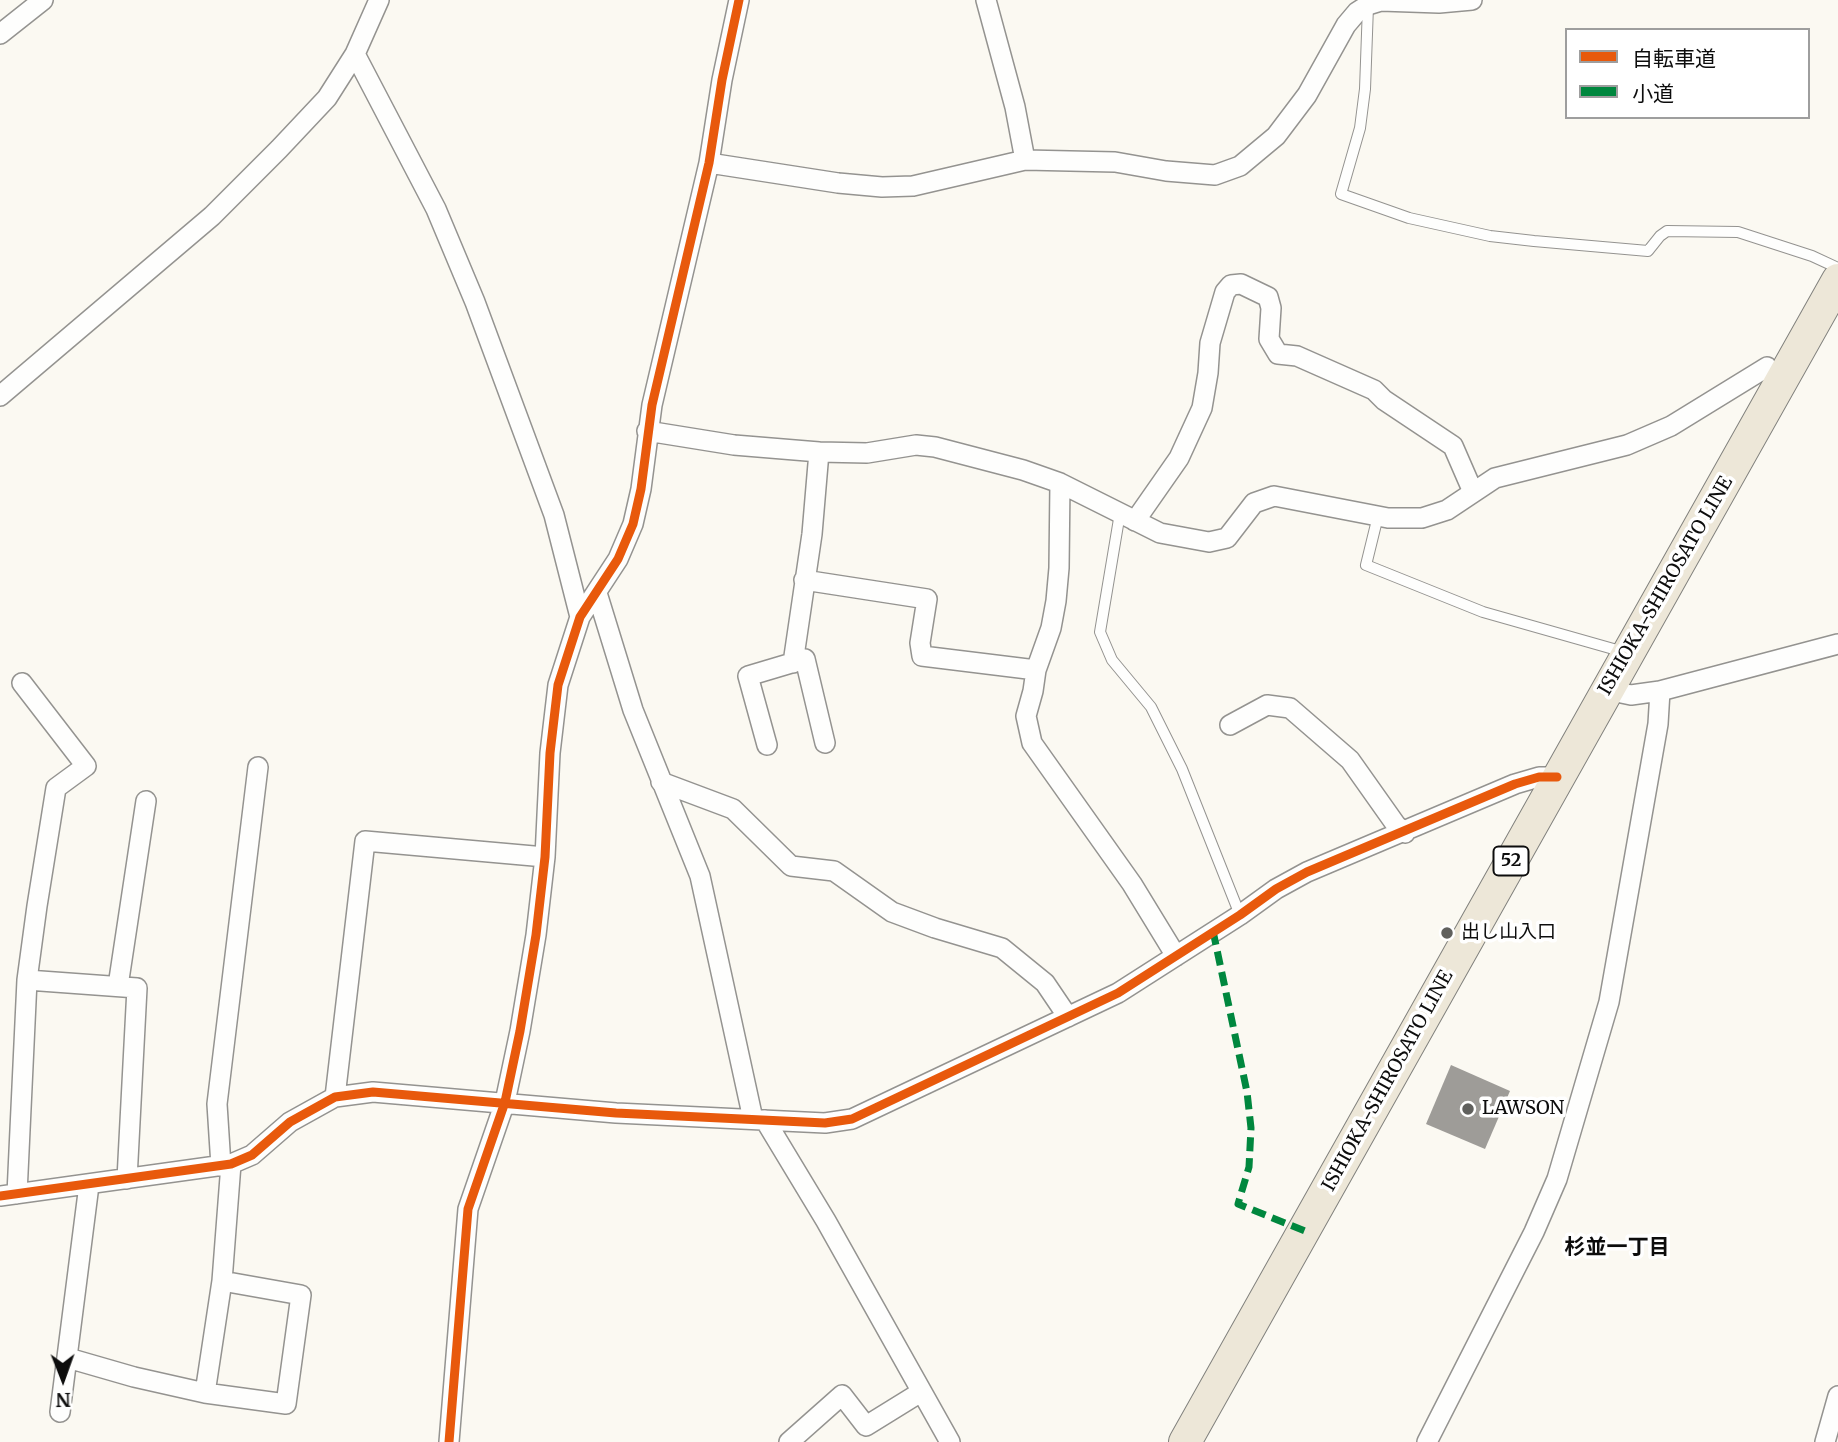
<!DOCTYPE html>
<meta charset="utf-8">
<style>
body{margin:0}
#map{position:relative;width:1838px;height:1442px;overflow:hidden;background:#fbf9f2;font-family:Merriweather,"Noto Sans JP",serif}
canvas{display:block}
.legend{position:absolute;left:1565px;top:28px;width:245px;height:91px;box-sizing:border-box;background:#fff;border:2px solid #9e9e9e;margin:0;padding:9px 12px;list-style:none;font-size:21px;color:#0d0d0d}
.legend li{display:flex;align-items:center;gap:14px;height:35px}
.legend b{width:35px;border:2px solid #9e9e9e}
.north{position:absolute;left:28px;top:1344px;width:70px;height:70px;-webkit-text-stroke:5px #fff;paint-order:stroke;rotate:179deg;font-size:19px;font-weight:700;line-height:28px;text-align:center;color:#0d0d0d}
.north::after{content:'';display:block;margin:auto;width:24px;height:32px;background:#0d0d0d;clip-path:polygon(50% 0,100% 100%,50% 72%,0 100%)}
</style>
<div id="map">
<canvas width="1838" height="1442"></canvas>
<ul class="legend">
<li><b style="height:9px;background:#e8590c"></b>自転車道</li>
<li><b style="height:9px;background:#00873e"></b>小道</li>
</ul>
<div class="north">N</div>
</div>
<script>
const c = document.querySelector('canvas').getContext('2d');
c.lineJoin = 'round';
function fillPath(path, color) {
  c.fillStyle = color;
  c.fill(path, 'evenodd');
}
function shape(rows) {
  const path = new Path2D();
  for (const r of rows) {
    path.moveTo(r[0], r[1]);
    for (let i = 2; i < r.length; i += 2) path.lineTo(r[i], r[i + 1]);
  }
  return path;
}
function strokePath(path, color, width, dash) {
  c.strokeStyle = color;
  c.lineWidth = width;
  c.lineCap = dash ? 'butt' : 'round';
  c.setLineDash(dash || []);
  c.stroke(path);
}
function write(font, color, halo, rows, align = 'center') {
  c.font = font + ' Merriweather,"Noto Sans JP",serif';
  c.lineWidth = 7;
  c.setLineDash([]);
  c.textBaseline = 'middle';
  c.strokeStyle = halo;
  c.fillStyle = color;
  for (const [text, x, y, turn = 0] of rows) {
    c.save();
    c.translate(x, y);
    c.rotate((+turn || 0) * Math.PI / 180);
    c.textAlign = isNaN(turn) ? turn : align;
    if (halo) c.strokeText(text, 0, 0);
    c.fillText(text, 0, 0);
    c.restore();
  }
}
const building = shape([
 [1451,1065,1510,1091,1485,1149,1426,1124]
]);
const service = shape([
 [1368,6,1365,89,1360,128,1341,194,1409,218,1490,236,1534,241,1648,251,1660,236,1667,231,1738,232,1812,256,1838,268],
 [1120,513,1100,632,1112,660,1151,707,1182,769,1240,915],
 [1378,516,1366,565,1483,612,1624,652]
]);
const minor = shape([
 [986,0,1015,107,1025,160],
 [0,34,43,0],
 [355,54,436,209,475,302,554,515,580,617],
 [709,163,838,183,882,187,913,186,1025,160,1115,162,1166,171,1215,175,1240,166,1276,136,1307,95,1346,25,1357,12,1368,5,1381,1,1439,3,1472,0],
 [0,396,212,216,279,149,327,98,355,54,379,0],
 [647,431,734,445,819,452,867,453,916,445,935,447,1023,470,1060,483,1160,533,1209,542,1227,538,1254,503,1274,496,1388,518,1422,518,1447,510,1495,478,1627,445,1671,426,1767,367],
 [1060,483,1059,568,1056,601,1051,628,1036,670,1033,691,1026,716,1032,743,1132,884,1176,956],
 [1135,521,1179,458,1202,408,1208,373,1210,343,1225,292,1231,285,1241,284,1268,297,1271,308,1269,339,1278,354,1297,356,1374,390,1384,400,1453,446,1473,492],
 [804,580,927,599,920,643,922,656,1036,670],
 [597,593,633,710,700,876,753,1119],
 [793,663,812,534,819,452],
 [22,683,86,766,56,788,37,906,27,980],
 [1607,690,1631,695,1660,691,1838,644],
 [1230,725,1267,705,1290,708,1350,760,1396,825,1405,833],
 [767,745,748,676,805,659,825,743],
 [661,782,733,809,791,866,834,871,892,912,935,928,1002,948,1045,983,1068,1017],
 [118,986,146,801],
 [335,1097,365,841,545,857],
 [765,1120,826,1221,950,1442],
 [221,1166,217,1104,258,767],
 [17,1194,27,980,137,988,127,1179],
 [0,1196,231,1164,252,1155,290,1122,335,1097,373,1092,616,1113,825,1123,852,1119,1118,993,1240,915,1276,889,1307,872,1515,784,1539,777,1557,777],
 [68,1358,134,1377,205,1393,286,1404,301,1295,222,1281],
 [205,1393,222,1281,231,1164],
 [60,1412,89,1185],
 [449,1442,468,1209,505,1102,520,1031,536,935,545,857,550,753,558,685,580,617,618,559,633,524,641,489,652,405,709,163,722,80,739,0],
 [789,1442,842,1395,866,1426,921,1392],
 [1427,1442,1534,1232,1557,1179,1609,1002,1658,724,1660,691],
 [1825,1442,1838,1396]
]);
const primary = shape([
 [1185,1442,1838,280]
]);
const quiet = shape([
 [1213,931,1247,1092,1251,1128,1249,1167,1238,1204,1305,1231]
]);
const cycleway = shape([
 [0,1196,231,1164,252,1155,290,1122,335,1097,373,1092,616,1113,825,1123,852,1119,1118,993,1240,915,1276,889,1307,872,1515,784,1539,777,1557,777],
 [449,1442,468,1209,505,1102,520,1031,536,935,545,857,550,753,558,685,580,617,618,559,633,524,641,489,652,405,709,163,722,80,739,0]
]);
const markers = [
 [1447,933,7,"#60605d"],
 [1468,1109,7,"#60605d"]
];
const shields = [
 [1511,861,35]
];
const shieldNames = [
 ["52",1511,861]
];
const streetNames = [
 ["ISHIOKA-SHIROSATO LINE",1666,586,-60],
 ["ISHIOKA-SHIROSATO LINE",1388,1081,-61]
];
const poiNames = [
 ["出し山入口",1461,933],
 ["LAWSON",1482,1109]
];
const neighbourhoodNames = [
 ["杉並一丁目",1617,1248]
];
fillPath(building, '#9e9c98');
strokePath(service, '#949390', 12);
strokePath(minor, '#949390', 22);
strokePath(primary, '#81817d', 34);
strokePath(service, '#fefefd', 10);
strokePath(minor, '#fefefd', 19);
strokePath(primary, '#ede7d8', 32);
strokePath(quiet, '#00873e', 7, [14, 7]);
strokePath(cycleway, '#e8590c', 9);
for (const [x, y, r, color] of markers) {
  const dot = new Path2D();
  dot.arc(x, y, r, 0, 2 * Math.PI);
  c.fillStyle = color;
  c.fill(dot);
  strokePath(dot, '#fff', 2.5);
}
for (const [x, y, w] of shields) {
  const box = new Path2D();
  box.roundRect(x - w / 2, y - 14.5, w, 29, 5);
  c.fillStyle = '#fff';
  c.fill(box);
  strokePath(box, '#0d0d0d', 2);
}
write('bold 18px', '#0d0d0d', null, shieldNames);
write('19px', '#0d0d0d', '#fff', streetNames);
write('19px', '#0d0d0d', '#fff', poiNames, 'left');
write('bold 21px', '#0d0d0d', '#fff', neighbourhoodNames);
</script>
